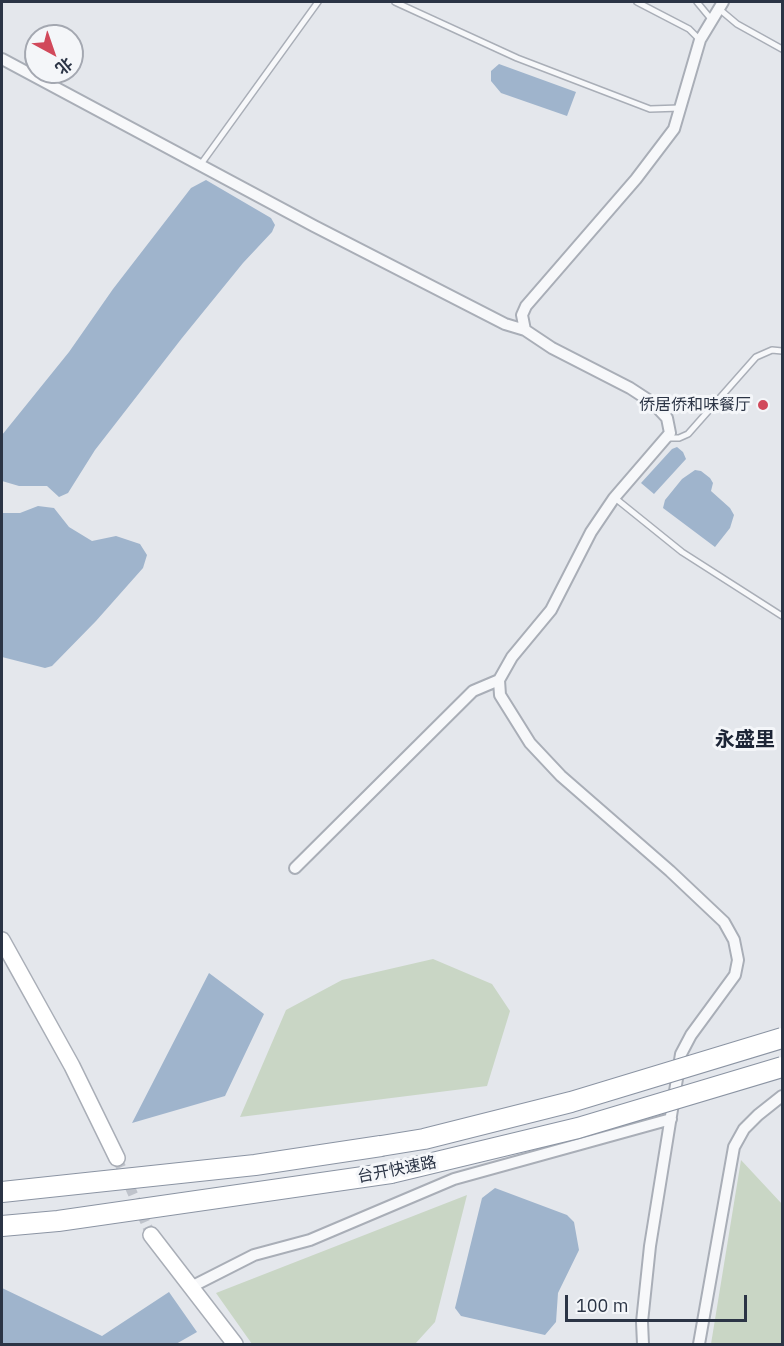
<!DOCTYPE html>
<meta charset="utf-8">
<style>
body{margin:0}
#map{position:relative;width:784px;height:1346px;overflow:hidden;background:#e4e7ec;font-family:"IBM Plex Sans","Noto Sans SC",sans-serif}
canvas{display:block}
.frame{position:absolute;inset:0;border:3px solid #2b3445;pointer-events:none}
.north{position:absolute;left:24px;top:24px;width:60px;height:60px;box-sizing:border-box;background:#f4f6f9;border:2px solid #a4a8b1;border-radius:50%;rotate:140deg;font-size:16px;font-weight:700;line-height:24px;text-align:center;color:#2b3445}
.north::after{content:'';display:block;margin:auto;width:21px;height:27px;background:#d1495b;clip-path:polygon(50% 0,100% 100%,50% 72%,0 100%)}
.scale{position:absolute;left:565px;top:1295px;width:182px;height:27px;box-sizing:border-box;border:3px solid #2b3445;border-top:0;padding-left:8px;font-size:18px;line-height:21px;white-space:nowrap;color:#2b3445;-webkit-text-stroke:4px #f4f6f9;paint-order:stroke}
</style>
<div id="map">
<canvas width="784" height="1346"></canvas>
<div class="frame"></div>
<div class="north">北</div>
<div class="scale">100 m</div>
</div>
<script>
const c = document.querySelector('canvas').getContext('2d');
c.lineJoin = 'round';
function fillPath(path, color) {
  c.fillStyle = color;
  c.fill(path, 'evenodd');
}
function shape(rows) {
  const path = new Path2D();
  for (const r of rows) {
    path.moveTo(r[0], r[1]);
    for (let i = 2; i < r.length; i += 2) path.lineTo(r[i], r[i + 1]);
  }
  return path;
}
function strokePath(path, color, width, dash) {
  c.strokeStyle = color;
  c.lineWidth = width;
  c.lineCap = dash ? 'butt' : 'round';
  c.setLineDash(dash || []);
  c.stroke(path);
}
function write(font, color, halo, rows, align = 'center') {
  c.font = font + ' "IBM Plex Sans","Noto Sans SC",sans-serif';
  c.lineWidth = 6;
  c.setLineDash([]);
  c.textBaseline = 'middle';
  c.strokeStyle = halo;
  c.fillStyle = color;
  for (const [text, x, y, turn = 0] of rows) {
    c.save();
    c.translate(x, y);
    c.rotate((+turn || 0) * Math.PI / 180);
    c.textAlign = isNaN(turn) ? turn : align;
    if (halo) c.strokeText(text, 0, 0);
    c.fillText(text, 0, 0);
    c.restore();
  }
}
const green = shape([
 [433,959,492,984,510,1011,487,1086,240,1117,286,1010,342,980],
 [741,1160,782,1204,782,1344,711,1344],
 [467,1195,435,1322,415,1344,252,1344,216,1293]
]);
const water = shape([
 [499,64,576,92,567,116,501,93,491,81,491,71],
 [206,180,271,218,275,225,272,232,243,263,182,338,95,450,68,493,59,497,47,486,19,486,2,481,2,435,69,352,113,289,191,188],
 [677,447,683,452,686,459,654,494,641,483,672,449],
 [695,470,701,471,710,478,713,483,711,491,730,508,734,515,730,528,715,547,663,508,665,500,682,479],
 [38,506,54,508,69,527,92,541,116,536,140,544,147,555,143,568,96,621,52,666,45,668,2,657,2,513,20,513],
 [209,973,264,1014,225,1096,132,1123],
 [495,1188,567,1215,574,1222,579,1250,558,1293,556,1322,545,1335,461,1316,455,1308,482,1198],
 [2,1288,102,1336,169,1292,197,1332,176,1344,2,1344]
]);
const streetTunnel = shape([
 [117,1158,151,1235]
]);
const lane = shape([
 [395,2,517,58,650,109,680,108],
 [637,2,689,29,700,40],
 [697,2,711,19],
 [718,8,737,24,782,49],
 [201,164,318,2],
 [668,438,679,438,688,434,756,357,772,350,782,351],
 [615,498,682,552,782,616]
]);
const street = shape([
 [2,59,314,226,505,324,525,330],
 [295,868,473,691,499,680],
 [191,1287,254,1255,310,1240,454,1179,671,1119],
 [643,1344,642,1322,650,1246,681,1054,691,1035,735,975,738,960,734,940,724,922,670,871,561,776,530,743,500,695,499,680,512,657,551,610,591,532,614,498,670,433,667,418,653,403,630,388,552,348,525,330,522,315,526,306,636,179,674,129,700,40,723,2],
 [699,1344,734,1147,744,1129,758,1115,782,1096]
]);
const secondary = shape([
 [2,940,72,1066,117,1158],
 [151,1235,235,1344]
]);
const highway = shape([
 [2,1192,255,1165,381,1146],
 [2,1226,58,1221,391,1173]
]);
const highwayBridge = shape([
 [381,1146,424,1139,571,1102,782,1038],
 [391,1173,578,1128,782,1067]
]);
const markers = [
 [763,405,6,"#d1495b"]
];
const poiNames = [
 ["侨居侨和味餐厅",751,405]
];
const streetNames = [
 ["台开快速路",397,1170,-11]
];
const quarterNames = [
 ["永盛里",745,740]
];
fillPath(green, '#c9d6c5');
fillPath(water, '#9fb4cc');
strokePath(streetTunnel, '#bfc3cb', 10, [10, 5]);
strokePath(lane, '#a9aeb7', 8);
strokePath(street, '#a9aeb7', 14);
strokePath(secondary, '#a9aeb7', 18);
strokePath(highway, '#8b94a3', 22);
strokePath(lane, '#f7f8fa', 5);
strokePath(street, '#f7f8fa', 10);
strokePath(secondary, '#fff', 15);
strokePath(highway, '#fff', 20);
strokePath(highwayBridge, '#8b94a3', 22, []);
strokePath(highwayBridge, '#fff', 20);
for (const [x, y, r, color] of markers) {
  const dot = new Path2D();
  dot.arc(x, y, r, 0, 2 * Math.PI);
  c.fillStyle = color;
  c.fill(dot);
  strokePath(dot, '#f4f6f9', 2);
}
write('16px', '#2b3445', '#f4f6f9', poiNames, 'right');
write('16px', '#2b3445', '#f4f6f9', streetNames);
write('bold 20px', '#1d2536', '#f4f6f9', quarterNames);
</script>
